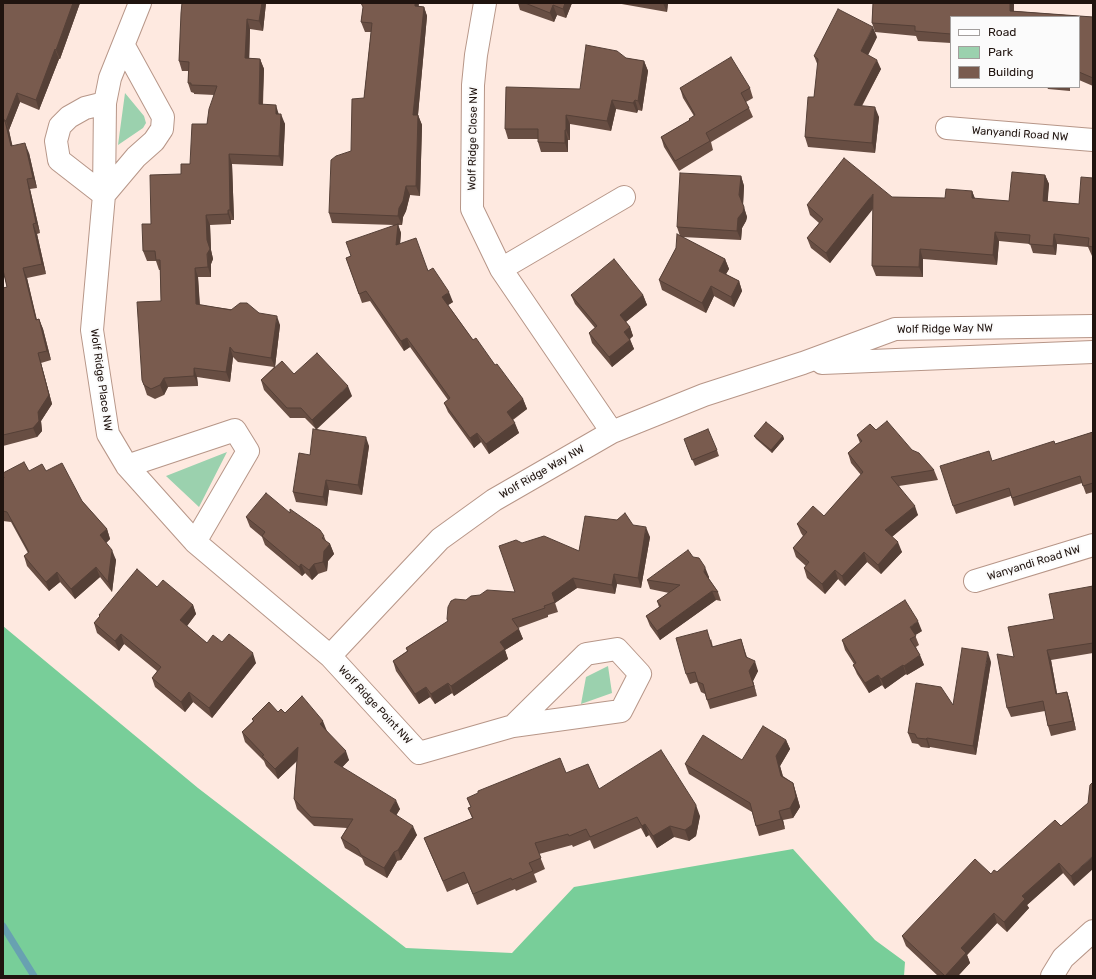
<!DOCTYPE html>
<style>
body{margin:0}
#map{position:relative;width:1096px;height:979px;overflow:hidden;background:#fee9e0;font-family:Rubik,sans-serif}
canvas{display:block}
.frame{position:absolute;inset:0;border:4px solid #20140f;pointer-events:none}
.legend{position:absolute;left:950px;top:16px;width:130px;height:72px;box-sizing:border-box;background:#fbfbfb;border:1px solid #a39f9d;margin:0;padding:5px 7px;list-style:none;font-size:12px;color:#20140f}
.legend li{display:flex;align-items:center;gap:8px;height:20px}
.legend b{width:20px;border:1px solid #a39f9d}
</style>
<div id="map">
<canvas width="1096" height="979"></canvas>
<div class="frame"></div>
<ul class="legend">
<li><b style="height:5px;background:#fff"></b>Road</li>
<li><b style="height:11px;background:#9bd1ae"></b>Park</li>
<li><b style="height:11px;background:#795b4e"></b>Building</li>
</ul>
</div>
<script>
const c = document.querySelector('canvas').getContext('2d');
c.lineJoin = 'round';
function fillPath(path, color) {
  c.fillStyle = color;
  c.fill(path, 'evenodd');
}
function shape(rows) {
  const path = new Path2D();
  for (const r of rows) {
    path.moveTo(r[0], r[1]);
    for (let i = 2; i < r.length; i += 2) path.lineTo(r[i], r[i + 1]);
  }
  return path;
}
function strokePath(path, color, width, dash) {
  c.strokeStyle = color;
  c.lineWidth = width;
  c.lineCap = dash ? 'butt' : 'round';
  c.setLineDash(dash || []);
  c.stroke(path);
}
function write(font, color, halo, rows, align = 'center') {
  c.font = font + ' Rubik,sans-serif';
  c.lineWidth = 4;
  c.setLineDash([]);
  c.textBaseline = 'middle';
  c.strokeStyle = halo;
  c.fillStyle = color;
  for (const [text, x, y, turn = 0] of rows) {
    c.save();
    c.translate(x, y);
    c.rotate((+turn || 0) * Math.PI / 180);
    c.textAlign = isNaN(turn) ? turn : align;
    if (halo) c.strokeText(text, 0, 0);
    c.fillText(text, 0, 0);
    c.restore();
  }
}
const green = shape([
 [125,93,144,116,146,123,143,128,118,145],
 [227,452,199,507,166,476],
 [608,666,612,693,581,704,586,677]
]);
const forest = shape([
 [3,626,198,788,406,948,512,953,574,887,793,849,875,940,905,962,904,976,3,976]
]);
const stream = shape([
 [3,926,34,976]
]);
const minor = shape([
 [140,3,110,78,105,103,104,195,92,330,108,434,127,466,195,542,330,656,419,753,513,726,621,711,640,674,617,649,586,654,513,726],
 [485,3,476,55,473,85,472,209,501,269,612,432],
 [105,103,85,108,69,117,60,126,56,141,59,160,104,195,136,157,154,141,162,129,163,117,124,46],
 [947,128,1093,140],
 [501,269,624,197],
 [822,363,1093,352],
 [127,466,235,430,248,451,195,542],
 [975,581,1093,545],
 [330,656,440,539,494,500,612,432,704,395,803,363,895,329,1093,326],
 [1052,976,1063,958,1093,931]
]);
const wall = shape([
 [3,3,80,3,60,59,59,59,39,110,20,102,9,130,12,146,29,153,37,188,30,189,40,233,37,234,46,274,27,278,37,320,39,319,43,329,51,360,41,363,52,404,41,421,42,431,37,437,3,446,3,288,7,287,3,270],
 [182,3,266,3,263,31,250,29,249,58,260,59,264,69,263,105,279,114,285,124,283,166,232,164,234,220,231,220,231,224,210,225,211,250,213,259,211,264,211,277,198,277,200,305,259,313,280,325,275,367,352,396,316,429,369,446,362,495,329,490,327,506,296,502,293,492,310,455,316,429,305,418,290,418,264,390,261,380,274,367,238,362,233,357,230,382,197,377,198,386,168,387,164,395,155,399,147,395,142,380,161,301,160,270,159,270,156,261,147,261,143,251,151,224,181,174,190,164,207,124,214,95,194,94,194,93,191,92,188,83,188,71,182,71,179,61],
 [518,3,572,3,566,18,557,15,554,22,520,10],
 [616,3,668,3,667,12],
 [873,3,1014,3,1014,11,1093,17,1093,86,1079,80,1079,17,951,17,951,43,918,41,916,36,875,32,872,23],
 [419,6,424,7,427,16,418,115,422,125,420,196,410,195,406,211,403,217,402,225,398,225,401,233,400,244,428,271,453,302,448,305,473,340,495,365,523,399,527,409,513,420,519,433,489,454,481,442,474,448,448,412,444,403,448,400,410,347,404,351,370,301,362,303,346,258,351,256,394,225,332,223,329,213,351,151,364,98,371,32,365,32,361,22,363,8],
 [877,37,868,55,881,69,862,106,879,117,875,153,808,147,805,137,814,97,818,66,814,56],
 [626,58,644,61,648,71,642,111,638,110,637,113,616,109,611,131,570,124,570,140,568,140,568,152,541,152,538,142,538,139,508,139,505,129,580,89],
 [1047,87,1070,87,1070,91,1048,89],
 [680,88,750,88,753,98,746,102,749,108,753,117,711,142,713,150,679,171,664,147,661,137,690,120,694,116,683,98],
 [1045,175,1049,184,1047,202,1079,204,1093,178,1093,256,1092,256,1088,247,1057,244,1056,255,1033,253,1030,244,999,241,997,265,923,259,923,277,876,276,872,266,873,208,830,263,811,248,807,238,819,223,810,215,807,205,892,197,945,198,972,191,975,199,1009,201],
 [741,176,744,186,743,205,747,217,746,221,742,228,741,240,682,237,725,259,729,269,726,274,739,281,742,291,734,307,714,296,706,313,662,290,659,280,676,248,680,236,677,227],
 [571,295,643,295,647,305,626,322,630,327,633,336,630,339,634,349,612,367,592,343,589,333,595,328,575,304],
 [876,430,912,450,934,470,938,480,899,486,918,515,892,537,902,552,881,574,867,562,845,586,838,579,825,594,807,578,804,568,806,566,796,557,793,548,803,536,801,533,797,524,824,516,861,475,851,463,848,453,860,443,857,435],
 [1093,432,1093,492,1086,494,1082,483,1014,506,1011,496,956,514,953,506,993,461,1055,444],
 [754,436,783,436,784,439,772,453,756,439],
 [686,445,717,450,719,456,695,466],
 [29,471,46,471,82,501,107,529,110,539,106,543,116,560,112,592,100,577,75,599,60,582,49,591,27,566,24,556,28,553,11,522,3,521,3,479,4,478,3,476],
 [290,513,324,536,326,541,330,544,334,554,328,561,327,571,318,574,312,580,305,573,302,576,265,545,262,537,250,527,246,517],
 [633,525,650,537,641,588,617,584,615,594,577,588,555,603,558,612,548,615,548,617,518,628,523,639,505,650,508,659,454,696,452,693,435,704,430,697,419,704,396,671,393,661,407,651,406,648,448,621,447,619,466,600,515,592,522,543,579,551],
 [693,557,709,577,709,579,718,592,721,601,716,600,660,640,650,626,646,616,659,607,657,601,669,593,650,589,647,580],
 [1093,586,1093,653,1051,660,1057,694,1067,692,1070,702,1076,730,1051,736,1048,726,1045,711,1011,717,1007,708,1014,657,1054,619],
 [157,587,193,605,196,614,187,626,207,643,222,642,256,663,212,718,193,702,185,712,155,687,152,678,157,671,124,644,119,651,97,633,94,623,99,617,99,615],
 [922,631,915,635,919,645,916,647,924,665,907,675,906,674,885,689,882,685,869,693,857,674,853,665,854,664,845,650,842,640],
 [711,639,713,647,741,639,747,657,758,671,753,681,757,696,710,709,705,694,701,692,697,682,690,684,686,674],
 [991,662,976,755,930,747,929,748,921,747,918,744,912,743,908,733,953,705],
 [278,712,285,713,327,731,349,760,342,767,400,809,396,815,417,835,401,860,397,861,387,878,365,865,362,858,345,848,341,838,347,828,314,826,297,809,294,799,297,761,278,779,266,766,264,761,245,742,242,732,253,721,252,719],
 [786,740,790,749,780,766,783,776,793,783,796,793,800,807,793,818,783,820,785,829,759,836,756,826,752,812,689,774,685,764,742,760],
 [566,773,599,789,700,816,696,836,689,841,674,837,657,848,649,835,646,837,641,828,594,849,590,840,573,847,572,845,539,854,545,869,534,874,537,882,516,891,515,889,477,905,468,883,447,892,424,838,472,818,468,808,471,807,467,798],
 [1093,782,1074,886,1063,873,1027,905,1029,908,1007,932,997,923,967,955,970,963,958,976,938,976,906,946,902,936,991,874,997,872,1061,826,1088,803]
]);
const shadedWall = shape([
 [73,3,80,3,60,59,56,50],
 [262,3,266,3,263,31,259,21],
 [415,3,419,3,418,16,415,6],
 [565,3,572,3,566,18,563,9],
 [663,3,668,3,667,12],
 [1010,3,1014,3,1013,17,1010,11],
 [553,5,557,15,554,22,550,13],
 [424,7,427,16,417,125,413,115],
 [247,19,250,29,249,68,245,58],
 [873,27,877,37,865,61,861,51],
 [55,49,59,59,39,110,36,100],
 [260,59,264,69,262,114,259,104],
 [877,60,881,69,857,114,854,105],
 [644,61,648,71,642,111,638,101],
 [17,93,20,102,9,130,6,121],
 [612,100,616,109,611,131,607,121],
 [635,100,638,110,637,113,633,103],
 [276,105,279,115,276,114],
 [875,107,879,117,875,153,872,143],
 [281,114,285,124,283,166,279,156],
 [418,115,422,125,420,196,416,186],
 [566,115,570,124,570,140,566,130],
 [5,121,9,131,15,156,11,146],
 [565,130,568,140,568,152,565,143],
 [25,143,29,153,37,188,33,178],
 [229,154,232,164,234,220,230,210],
 [1045,175,1049,184,1047,211,1043,201],
 [741,176,744,186,743,205,739,195],
 [27,179,30,189,40,233,36,223],
 [406,186,410,195,406,211,403,217,402,225,398,216,399,208],
 [972,191,976,201,972,198],
 [873,194,877,204,830,263,826,253],
 [744,207,747,217,746,221,742,228,741,240,737,231,738,218],
 [228,210,231,220,231,224,228,214],
 [206,215,210,225,211,250,213,259,211,264,211,277,208,267],
 [33,224,37,234,46,274,42,264],
 [398,224,401,233,399,255,396,245],
 [995,232,999,241,997,265,993,255],
 [1054,234,1057,244,1056,255,1053,246],
 [920,249,923,259,923,277,919,267],
 [725,259,729,269,722,281,719,271],
 [23,268,27,278,39,330,36,320],
 [195,268,198,277,200,314,196,304],
 [739,281,742,291,734,307,731,297],
 [711,286,714,296,706,313,702,303],
 [449,292,453,302,445,307,442,297],
 [643,295,647,305,623,324,620,315],
 [277,316,280,325,275,367,271,358],
 [39,319,43,329,51,360,47,351],
 [630,327,633,336,627,341,624,332],
 [407,338,410,347,404,351,401,341],
 [630,340,634,349,612,367,609,357],
 [230,347,233,357,230,382,226,372],
 [38,353,41,363,52,404,41,421,42,431,37,437,33,428,38,412],
 [194,368,197,377,198,386,194,376],
 [164,378,168,387,164,395,160,385],
 [348,386,352,396,316,430,312,420],
 [523,399,527,409,510,421,507,412],
 [515,423,519,433,489,454,486,444],
 [477,433,481,442,474,448,470,438],
 [783,436,784,439,772,453,771,450],
 [366,437,369,446,362,495,358,485],
 [326,480,329,490,327,506,323,497],
 [915,506,918,515,888,540,885,530],
 [646,527,650,537,641,588,638,578],
 [107,529,110,539,104,545,100,535],
 [898,542,902,552,881,574,878,565],
 [330,544,334,554,328,561,327,571,323,562,324,551],
 [112,550,116,560,112,592,108,582],
 [864,552,867,562,845,586,842,576],
 [301,564,305,573,302,576,299,567],
 [314,564,318,574,312,580,309,570],
 [96,567,100,577,75,599,71,589],
 [705,567,709,577,708,582,704,572],
 [835,570,838,579,825,594,822,584],
 [57,572,60,582,49,591,46,582],
 [614,574,617,584,615,594,612,585],
 [573,578,577,588,555,603,558,612,552,593],
 [712,591,716,600,660,640,657,631],
 [193,605,196,614,184,630,180,620],
 [918,621,922,631,914,636,910,627],
 [519,629,523,639,505,650,508,659,454,696,451,686,500,642],
 [121,634,124,644,119,651,115,641],
 [1047,650,1051,660,1059,704,1056,694],
 [988,652,991,662,976,755,973,746],
 [253,653,256,663,212,718,209,708],
 [920,655,924,665,907,675,904,666],
 [755,661,758,671,753,681,757,696,749,671],
 [903,665,906,674,885,689,881,679],
 [878,675,882,685,869,693,865,683],
 [448,683,452,693,435,704,431,694],
 [426,687,430,697,419,704,415,694],
 [189,692,193,702,185,712,181,702],
 [1067,692,1070,702,1076,730,1073,721],
 [323,721,327,731,324,734,320,724],
 [927,738,930,747,929,748,926,739],
 [786,740,790,749,780,766,785,785,781,776,776,756],
 [298,747,301,757,278,779,275,769],
 [346,751,349,760,338,772,334,762],
 [793,783,796,793,800,807,793,818,790,808],
 [396,800,400,809,393,821,390,811],
 [696,805,700,816,696,836,689,841,685,830],
 [779,811,783,820,785,829,781,819],
 [645,824,649,835,646,837,642,826],
 [413,826,417,835,401,860,398,850],
 [670,826,674,837,657,848,653,836],
 [394,852,397,861,387,878,384,868],
 [1093,856,1093,869,1074,886,1071,876],
 [1059,863,1063,873,1027,905,1029,908,1007,932,1004,922,1022,896],
 [994,913,997,923,967,955,970,963,958,976,945,976,961,948]
]);
const building = shape([
 [3,3,73,3,56,50,55,49,36,100,17,93,6,121,3,119,3,3],
 [182,3,262,3,259,21,247,19,245,58,260,59,259,104,276,105,276,114,281,114,279,156,229,154,230,210,228,210,228,214,206,215,207,240,210,249,207,254,208,267,195,268,196,304,231,310,240,303,247,303,259,313,277,316,271,358,234,352,230,347,226,372,194,368,194,376,164,378,160,385,151,389,144,385,142,380,137,302,161,301,160,260,156,260,155,251,143,251,142,224,151,224,150,175,181,174,181,164,190,164,192,124,207,124,209,109,217,86,191,85,191,83,188,83,189,62,179,61,181,13,182,3],
 [361,3,415,3,415,6,424,7,413,115,418,115,416,186,406,186,403,201,399,208,398,216,329,213,331,160,336,156,351,151,352,99,364,98,372,23,361,22,363,7,361,3],
 [525,3,565,3,563,9,553,5,550,13,525,3],
 [873,3,1010,3,1010,11,1093,17,1093,78,1079,72,1079,17,951,17,951,34,915,31,915,26,872,23,873,3],
 [838,9,873,27,861,51,877,60,854,105,875,107,872,143,805,137,808,97,814,97,818,59,814,56,838,9],
 [586,45,617,51,626,58,644,61,638,101,635,100,633,103,612,100,607,121,566,115,566,130,565,130,565,143,538,142,538,129,505,129,506,87,580,89,586,45],
 [731,57,750,88,741,93,749,108,706,133,710,141,675,161,661,137,690,120,689,119,695,115,680,88,731,57],
 [3,121,5,121,11,146,25,143,33,178,27,179,36,223,33,224,42,264,23,268,36,320,39,319,47,351,38,353,49,395,38,412,39,421,33,428,3,435,3,288,7,287,3,270,3,121],
 [844,158,892,197,945,198,946,189,972,191,972,198,1009,201,1012,172,1045,175,1043,201,1079,204,1081,177,1093,178,1093,247,1088,246,1089,238,1054,234,1053,246,1029,244,1030,235,995,232,993,255,920,249,919,267,872,266,873,194,826,253,807,238,823,219,807,205,844,158],
 [680,173,741,176,739,195,744,207,743,212,738,218,737,231,677,227,680,173],
 [398,224,396,245,416,238,428,271,433,268,449,292,442,297,473,340,476,338,495,365,497,364,523,399,507,412,515,423,486,444,477,433,470,438,444,403,450,398,407,338,401,341,366,291,359,294,346,258,351,256,346,242,398,224],
 [677,234,725,259,719,271,739,281,731,297,711,286,702,303,659,280,676,248,677,234],
 [614,259,643,295,620,315,630,327,624,332,630,340,609,357,589,333,597,326,571,295,614,259],
 [317,353,348,386,312,420,301,408,287,408,261,380,282,361,294,374,317,353],
 [887,421,912,450,919,453,934,470,891,477,915,506,885,530,898,542,878,565,864,552,842,576,835,570,822,584,804,568,809,562,793,548,807,532,797,524,813,506,824,516,863,472,848,453,862,441,857,435,870,424,876,430,887,421],
 [766,422,783,436,771,450,754,436,766,422],
 [313,429,366,437,358,485,326,480,323,497,293,492,299,453,310,455,313,429],
 [708,429,717,450,692,460,684,439,708,429],
 [1093,432,1093,483,1083,486,1080,476,1012,498,1009,488,953,506,940,466,989,451,992,461,1054,441,1055,444,1093,432],
 [24,462,29,471,42,464,46,471,62,463,82,501,107,529,100,535,112,550,108,582,96,567,71,589,57,572,46,582,24,556,29,552,7,512,3,511,3,479,4,478,3,475,3,473,24,462],
 [266,493,290,513,290,509,320,530,324,536,322,538,330,544,324,551,323,562,314,564,309,570,301,564,299,567,262,536,265,532,246,517,266,493],
 [625,513,633,525,646,527,638,578,614,574,612,585,573,578,552,593,555,602,544,606,545,608,512,619,519,629,500,642,505,649,451,686,448,683,431,694,426,687,415,694,393,661,408,651,406,648,448,621,447,619,448,607,451,601,455,599,466,600,471,596,480,595,487,590,515,592,499,546,516,540,522,543,544,536,579,551,585,516,617,520,625,513],
 [688,550,693,557,699,558,705,567,704,572,718,592,712,591,657,631,646,616,661,606,657,601,680,585,647,580,688,550],
 [137,569,157,587,163,580,193,605,180,620,207,643,213,635,222,642,229,634,253,653,209,708,189,692,181,702,152,678,161,667,121,634,115,641,94,623,100,616,99,615,137,569],
 [1093,586,1093,643,1047,650,1056,694,1067,692,1073,721,1048,726,1043,701,1007,708,997,654,1014,657,1008,627,1054,619,1049,594,1093,586],
 [905,600,918,621,910,627,916,636,910,639,920,655,904,666,903,665,881,679,878,675,865,683,853,665,856,663,842,640,905,600],
 [707,630,712,647,741,639,746,657,755,661,749,671,754,686,707,700,703,684,698,682,695,672,686,674,676,638,707,630],
 [962,648,988,652,973,746,927,738,926,739,917,738,915,734,908,733,916,683,941,687,953,705,962,648],
 [302,696,323,721,320,724,346,751,334,762,396,800,390,811,413,826,398,850,394,852,384,868,361,855,358,849,341,838,353,819,311,817,294,799,298,747,275,769,262,756,264,755,242,732,254,721,252,719,269,702,278,712,281,709,285,713,302,696],
 [763,726,786,740,776,756,781,776,793,783,796,797,790,808,779,811,781,819,756,826,750,803,685,764,703,735,742,760,763,726],
 [661,750,696,805,692,825,685,830,670,826,653,836,645,824,642,826,637,817,590,837,586,829,569,836,568,834,535,843,541,858,529,863,533,871,512,880,511,878,473,894,464,872,443,881,424,838,473,818,468,808,471,807,467,798,478,793,478,791,560,758,566,773,588,764,599,789,661,750],
 [1093,782,1093,856,1071,876,1059,863,1022,896,1025,899,1004,922,994,913,961,948,966,953,945,976,902,936,975,859,991,874,994,870,997,872,1055,820,1061,826,1088,803,1090,785,1093,782]
]);
const streetNames = [
 ["Wanyandi Road NW",1020,134,4],
 ["Wolf Ridge Close NW",473,139,-89],
 ["Wolf Ridge Way NW",945,329,-1],
 ["Wolf Ridge Place NW",101,380,82],
 ["Wolf Ridge Way NW",542,472,-30],
 ["Wanyandi Road NW",1034,563,-17],
 ["Wolf Ridge Point NW",375,705,47]
];
fillPath(green, '#9bd1ae');
fillPath(forest, '#78ce99');
strokePath(stream, '#68a1b1', 7);
strokePath(minor, '#b79688', 24);
strokePath(minor, '#fff', 22);
fillPath(wall, '#684e43');
fillPath(shadedWall, '#554037');
fillPath(building, '#795b4e');
strokePath(building, '#554037', 1);
write('11px', '#20140f', '#fbfbfb', streetNames);
</script>
